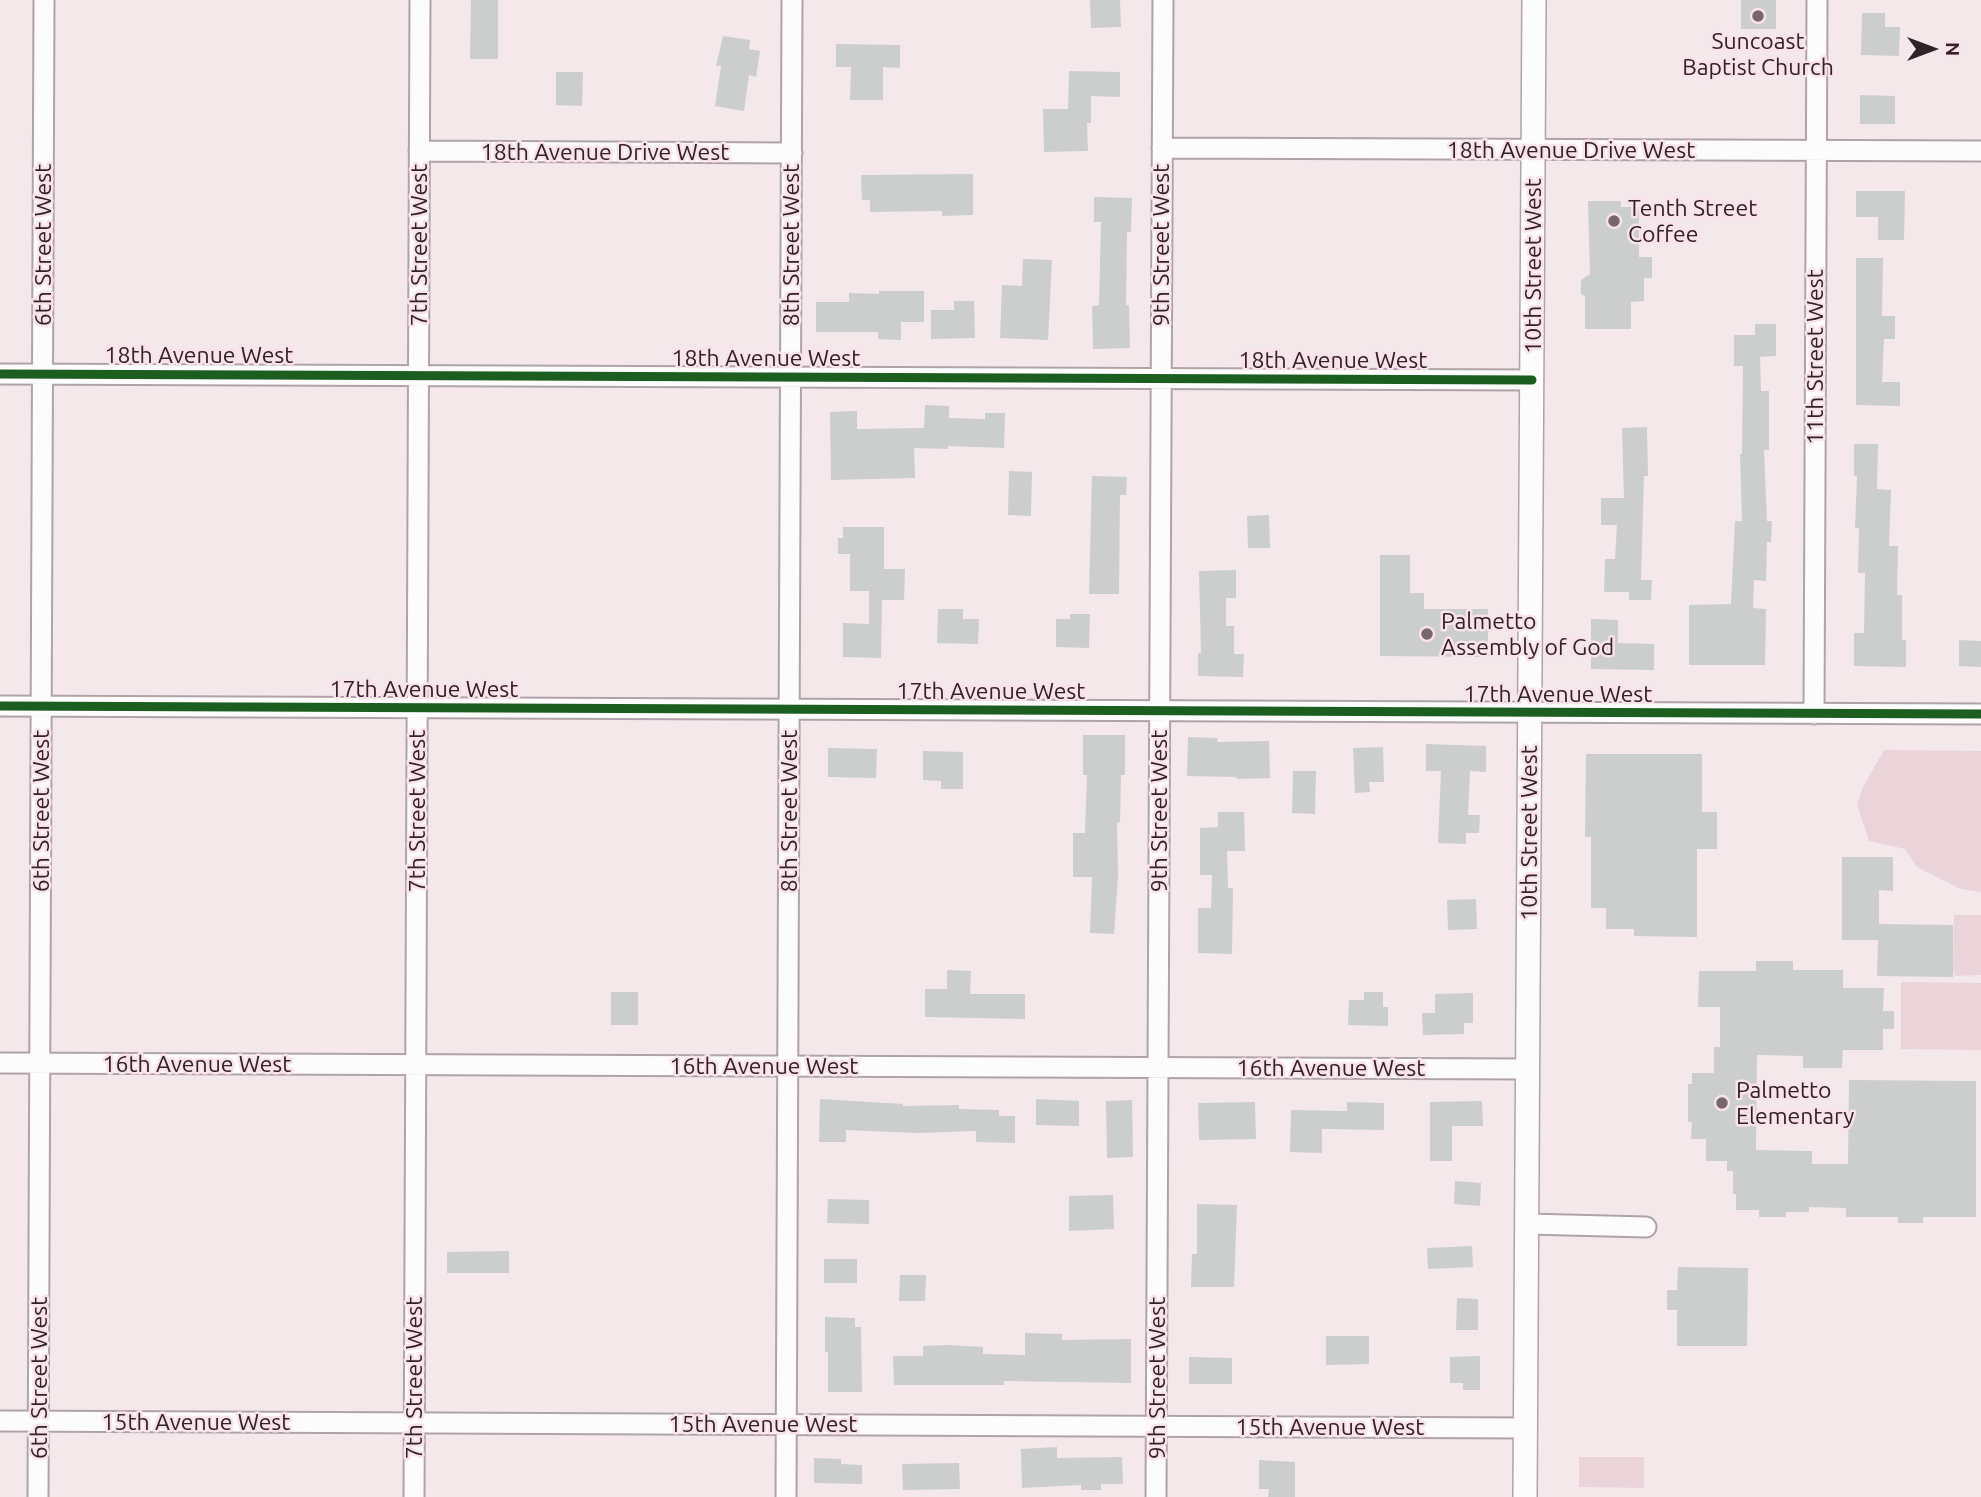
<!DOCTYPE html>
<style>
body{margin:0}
#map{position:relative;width:1981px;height:1497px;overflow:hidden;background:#f4e8eb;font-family:Ubuntu,sans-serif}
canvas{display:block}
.north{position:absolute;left:1897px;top:14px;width:70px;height:70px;-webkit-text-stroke:5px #fae2e9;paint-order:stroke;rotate:90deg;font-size:19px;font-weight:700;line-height:28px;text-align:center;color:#302226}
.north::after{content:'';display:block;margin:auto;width:24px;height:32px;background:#302226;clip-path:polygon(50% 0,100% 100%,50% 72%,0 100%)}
</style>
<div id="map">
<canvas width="1981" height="1497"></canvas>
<div class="north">N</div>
</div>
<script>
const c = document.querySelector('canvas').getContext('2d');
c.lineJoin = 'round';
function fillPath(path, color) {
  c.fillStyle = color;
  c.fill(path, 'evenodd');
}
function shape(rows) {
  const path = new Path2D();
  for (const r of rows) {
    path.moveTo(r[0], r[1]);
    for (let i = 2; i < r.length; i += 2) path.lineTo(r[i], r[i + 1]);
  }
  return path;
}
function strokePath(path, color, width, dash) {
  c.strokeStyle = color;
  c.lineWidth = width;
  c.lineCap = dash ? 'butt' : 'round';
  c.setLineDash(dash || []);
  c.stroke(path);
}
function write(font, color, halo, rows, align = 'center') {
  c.font = font + ' Ubuntu,sans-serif';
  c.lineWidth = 5;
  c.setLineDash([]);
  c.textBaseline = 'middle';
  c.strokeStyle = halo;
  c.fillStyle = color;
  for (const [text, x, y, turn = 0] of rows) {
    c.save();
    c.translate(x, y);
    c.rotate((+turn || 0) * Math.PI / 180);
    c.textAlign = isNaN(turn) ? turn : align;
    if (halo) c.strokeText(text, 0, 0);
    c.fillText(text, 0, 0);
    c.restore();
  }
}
const green = shape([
 [1884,750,1981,751,1981,892,1961,889,1917,867,1905,849,1869,841,1857,805,1863,787],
 [1954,915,1981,915,1981,975,1955,976,1953,970],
 [1901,982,1981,983,1981,1050,1901,1049],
 [1579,1457,1644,1457,1644,1488,1579,1487]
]);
const building = shape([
 [471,0,498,0,498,59,470,59],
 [1090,0,1120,0,1121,27,1091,28],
 [1741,0,1776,0,1776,29,1741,29],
 [1862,13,1885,13,1885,27,1900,27,1899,56,1861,55],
 [723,36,750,40,749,49,760,51,756,77,749,75,744,111,715,106,721,66,716,66],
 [836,44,900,45,900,68,883,67,883,100,850,100,851,67,836,67],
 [1069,71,1120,72,1120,97,1091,96,1091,123,1087,123,1088,151,1044,152,1043,109,1068,109],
 [556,72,583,72,582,106,556,105],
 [1860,95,1895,96,1895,124,1860,124],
 [973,174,973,215,942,216,942,211,870,212,870,200,862,200,861,175],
 [1856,191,1905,191,1904,240,1878,240,1878,217,1856,217],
 [1094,197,1132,198,1131,232,1127,232,1126,305,1129,305,1130,348,1093,349,1092,306,1099,305,1101,222,1094,222],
 [1588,201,1621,201,1621,207,1639,207,1639,257,1652,257,1652,278,1644,278,1644,301,1631,302,1631,329,1585,329,1585,296,1581,294,1581,280,1590,274],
 [1856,258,1883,258,1882,316,1895,316,1895,339,1884,339,1882,382,1900,382,1900,406,1856,405],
 [1023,259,1052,260,1048,340,1000,338,1002,285,1022,286],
 [879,291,924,291,924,322,901,322,901,340,878,339,878,332,816,332,816,302,849,302,849,293,879,294],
 [954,301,974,301,975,338,931,339,931,310,954,310],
 [1755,324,1776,324,1776,356,1760,357,1761,391,1769,391,1769,450,1764,450,1767,521,1772,521,1771,542,1767,542,1766,581,1754,580,1753,608,1766,609,1765,665,1689,665,1689,605,1731,604,1735,521,1742,521,1740,454,1742,454,1743,366,1734,366,1734,335,1755,335],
 [925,405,949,406,949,418,985,419,985,413,1005,413,1004,448,948,446,948,449,914,448,915,478,831,480,830,412,857,411,857,429,924,428],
 [1647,427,1648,476,1644,476,1641,580,1652,580,1651,600,1629,600,1629,592,1604,592,1605,559,1615,559,1617,525,1601,525,1601,498,1624,498,1622,428],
 [1854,444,1878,444,1877,489,1891,490,1889,546,1898,546,1897,595,1902,595,1902,640,1906,640,1906,667,1854,666,1854,633,1864,633,1865,573,1858,573,1859,528,1855,528,1857,476,1854,476],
 [1009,471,1032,472,1031,516,1008,515],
 [1092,476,1127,477,1126,495,1120,495,1119,594,1089,594],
 [1269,515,1270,548,1248,548,1247,516],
 [843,527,884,527,884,569,905,569,904,600,882,600,881,658,843,657,843,623,869,624,869,591,850,591,850,554,838,554,838,538,843,538],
 [1380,555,1410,555,1410,593,1424,593,1424,609,1488,609,1488,657,1380,656],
 [1236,570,1236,598,1226,598,1226,626,1234,626,1234,654,1244,654,1243,677,1198,676,1198,653,1201,653,1199,571],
 [938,609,963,609,963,619,979,619,978,644,937,643],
 [1070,614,1090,614,1089,648,1056,647,1056,619,1070,619],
 [1591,619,1618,620,1618,643,1654,644,1654,670,1591,669],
 [1959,640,1981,641,1981,667,1959,666],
 [1083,735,1125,735,1125,775,1121,775,1120,823,1117,822,1118,876,1114,934,1090,933,1092,877,1073,877,1073,833,1085,833,1087,775,1083,775],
 [1188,737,1218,738,1217,742,1269,741,1270,778,1237,779,1236,777,1187,776],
 [1426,744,1486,746,1486,772,1470,771,1468,815,1480,815,1479,833,1466,833,1466,844,1438,843,1441,771,1426,771],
 [1383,747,1384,782,1369,782,1370,792,1355,793,1353,748],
 [828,748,877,749,876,778,828,777],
 [923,751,963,752,963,789,941,789,941,781,923,780],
 [1586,754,1702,754,1702,812,1717,812,1717,849,1697,849,1697,937,1634,936,1634,929,1606,929,1606,908,1591,908,1591,837,1585,837],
 [1293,771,1316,771,1315,814,1292,813],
 [1218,812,1244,812,1245,851,1227,851,1228,888,1233,888,1232,954,1198,953,1198,908,1211,908,1212,875,1200,875,1200,828,1218,827],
 [1842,857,1893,857,1893,891,1879,890,1879,924,1953,925,1953,977,1877,976,1878,940,1842,940],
 [1476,899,1477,929,1448,930,1447,900],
 [1756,961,1793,961,1793,970,1843,970,1843,988,1884,988,1883,1011,1894,1011,1894,1029,1883,1029,1883,1050,1843,1050,1842,1068,1803,1068,1803,1056,1757,1055,1756,1150,1812,1151,1812,1164,1848,1164,1849,1080,1976,1081,1976,1217,1923,1217,1923,1223,1898,1223,1898,1217,1846,1217,1846,1208,1809,1207,1809,1212,1786,1212,1786,1217,1759,1217,1759,1210,1736,1210,1736,1194,1733,1194,1733,1171,1727,1171,1727,1161,1706,1161,1706,1139,1691,1139,1692,1122,1688,1122,1688,1084,1692,1084,1692,1073,1714,1073,1714,1047,1720,1047,1720,1007,1698,1007,1699,971,1756,971],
 [947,970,971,971,970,994,1025,994,1025,1019,925,1017,925,989,947,989],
 [611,992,638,992,638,1025,611,1025],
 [1364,992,1383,992,1383,1007,1388,1007,1388,1026,1348,1025,1349,1000,1364,1000],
 [1473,993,1473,1023,1464,1023,1464,1034,1423,1035,1422,1013,1435,1013,1435,994],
 [820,1099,903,1104,903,1106,959,1105,959,1109,999,1110,999,1116,1015,1116,1015,1143,976,1142,976,1131,918,1133,846,1130,846,1142,819,1142],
 [1036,1099,1079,1101,1079,1126,1036,1125],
 [1132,1100,1133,1157,1107,1158,1106,1101],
 [1482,1101,1483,1126,1452,1126,1452,1161,1430,1161,1430,1102],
 [1255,1102,1256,1139,1199,1140,1198,1103],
 [1347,1102,1384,1103,1384,1130,1322,1129,1322,1153,1290,1152,1291,1110,1347,1111],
 [1455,1181,1481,1183,1480,1206,1454,1204],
 [1113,1195,1114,1229,1069,1231,1069,1196],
 [828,1199,869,1200,869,1224,827,1223],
 [1197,1204,1237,1205,1234,1287,1191,1287,1192,1254,1197,1254],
 [1472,1246,1473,1267,1428,1269,1427,1248],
 [509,1251,509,1273,447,1273,447,1252],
 [824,1259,857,1259,857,1283,824,1283],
 [1678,1267,1748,1268,1747,1346,1677,1346,1677,1310,1667,1310,1667,1290,1677,1290],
 [900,1275,926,1275,925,1301,899,1301],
 [1457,1298,1478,1299,1478,1330,1456,1330],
 [825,1317,855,1318,855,1327,861,1327,862,1392,828,1392,828,1352,825,1352],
 [1025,1333,1062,1334,1062,1340,1131,1339,1131,1383,1004,1381,1004,1385,894,1385,893,1356,923,1356,923,1346,948,1345,983,1347,983,1354,1025,1355],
 [1326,1336,1369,1336,1369,1364,1326,1365],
 [1480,1356,1480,1390,1463,1390,1463,1383,1450,1383,1450,1357],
 [1189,1357,1232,1358,1232,1384,1189,1384],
 [1057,1447,1057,1458,1122,1457,1123,1484,1101,1484,1101,1490,1081,1490,1081,1485,1022,1488,1021,1449],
 [814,1458,841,1459,841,1464,862,1465,862,1484,814,1483],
 [1259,1460,1295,1462,1295,1497,1268,1497,1269,1489,1259,1489],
 [959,1463,960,1489,903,1490,902,1464]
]);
const minor = shape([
 [1162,148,1981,151],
 [419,151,792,153],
 [0,374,1532,380],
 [0,706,1981,714],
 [1814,714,1817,0],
 [0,1063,1528,1069],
 [1528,1224,1646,1227],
 [0,1421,1525,1428],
 [38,1497,44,0],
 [414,1497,420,0],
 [786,1497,792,0],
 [1156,1497,1163,0]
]);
const tertiary = shape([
 [1525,1497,1534,0]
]);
const cycleway = shape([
 [0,374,1532,380],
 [0,706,1981,714]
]);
const markers = [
 [1758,16,7,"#75676b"],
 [1614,221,7,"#75676b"],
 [1427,634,7,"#75676b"],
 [1722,1103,7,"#75676b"]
];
const poiNames = [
 ["Suncoast",1758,41,"center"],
 ["Baptist Church",1758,67,"center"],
 ["Tenth Street",1628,208],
 ["Coffee",1628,234],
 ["Palmetto",1441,621],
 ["Assembly of God",1441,647],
 ["Palmetto",1736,1090],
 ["Elementary",1736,1116]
];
const streetNames = [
 ["18th Avenue Drive West",1571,150],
 ["18th Avenue Drive West",605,152],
 ["6th Street West",43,245,-90],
 ["7th Street West",419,245,-90],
 ["8th Street West",791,245,-90],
 ["9th Street West",1161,245,-90],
 ["10th Street West",1533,266,-90],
 ["18th Avenue West",199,355],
 ["11th Street West",1815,357,-90],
 ["18th Avenue West",766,358],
 ["18th Avenue West",1333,360],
 ["17th Avenue West",424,689],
 ["17th Avenue West",991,691],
 ["17th Avenue West",1558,694],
 ["6th Street West",41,811,-90],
 ["7th Street West",417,811,-90],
 ["8th Street West",789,811,-90],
 ["9th Street West",1159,811,-90],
 ["10th Street West",1529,833,-90],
 ["16th Avenue West",197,1064],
 ["16th Avenue West",764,1066],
 ["16th Avenue West",1331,1068],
 ["6th Street West",39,1378,-90],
 ["7th Street West",414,1378,-90],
 ["9th Street West",1157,1378,-90],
 ["15th Avenue West",196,1422],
 ["15th Avenue West",763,1424],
 ["15th Avenue West",1330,1427]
];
fillPath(green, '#ead4da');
fillPath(building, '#cbcecc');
strokePath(minor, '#b0a3a7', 23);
strokePath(tertiary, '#b0a3a7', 26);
strokePath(minor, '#fdfcfc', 19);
strokePath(tertiary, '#fdfcfc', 23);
strokePath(cycleway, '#1b5e20', 9);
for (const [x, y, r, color] of markers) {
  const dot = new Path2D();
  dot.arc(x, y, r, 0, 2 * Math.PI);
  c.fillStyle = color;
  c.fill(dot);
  strokePath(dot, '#fae2e9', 2.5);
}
write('23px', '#302226', '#fae2e9', poiNames, 'left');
write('23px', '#302226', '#fae2e9', streetNames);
</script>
